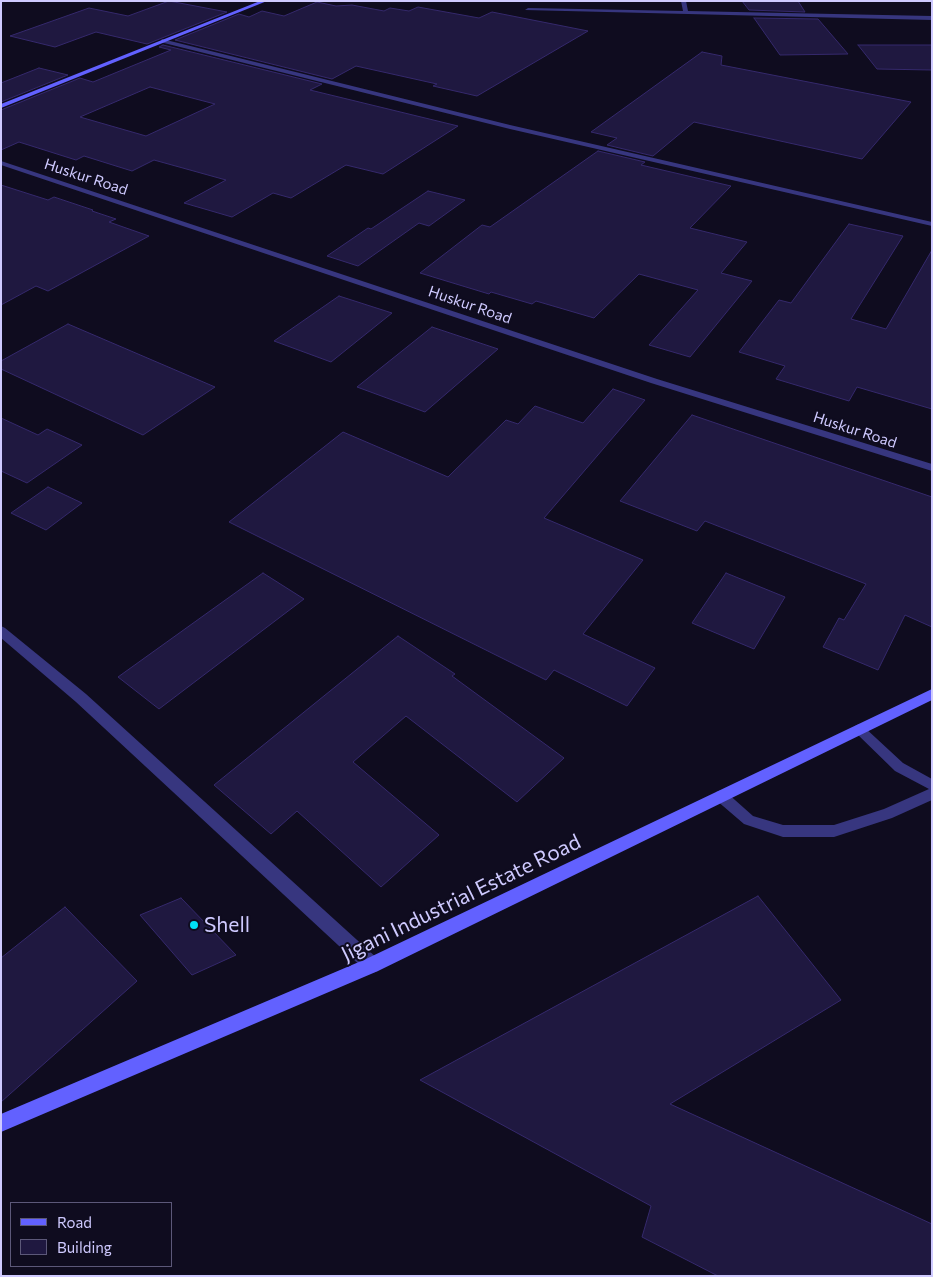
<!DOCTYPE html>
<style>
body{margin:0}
#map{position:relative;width:933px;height:1277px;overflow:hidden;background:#0f0c1f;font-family:Commissioner,sans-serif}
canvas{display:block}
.frame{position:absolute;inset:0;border:2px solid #cfcaff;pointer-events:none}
.legend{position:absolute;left:10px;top:1202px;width:162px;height:65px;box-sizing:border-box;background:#0f0c1f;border:1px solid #5c5879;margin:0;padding:6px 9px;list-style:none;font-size:15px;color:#cfcaff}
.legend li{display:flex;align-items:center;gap:10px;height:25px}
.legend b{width:25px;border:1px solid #5c5879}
</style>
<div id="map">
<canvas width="933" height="1277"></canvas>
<div class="frame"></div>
<ul class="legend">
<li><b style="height:6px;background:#6261ff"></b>Road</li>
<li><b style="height:14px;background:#1f1840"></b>Building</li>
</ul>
</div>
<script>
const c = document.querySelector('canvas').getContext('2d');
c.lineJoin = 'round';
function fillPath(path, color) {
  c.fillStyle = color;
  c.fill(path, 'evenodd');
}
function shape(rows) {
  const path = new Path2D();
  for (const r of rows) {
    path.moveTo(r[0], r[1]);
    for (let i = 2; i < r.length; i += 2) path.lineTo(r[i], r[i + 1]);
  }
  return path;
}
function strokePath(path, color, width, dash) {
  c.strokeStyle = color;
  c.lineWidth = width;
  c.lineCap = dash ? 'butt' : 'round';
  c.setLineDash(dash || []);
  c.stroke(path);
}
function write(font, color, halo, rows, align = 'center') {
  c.font = font + ' Commissioner,sans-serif';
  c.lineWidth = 4;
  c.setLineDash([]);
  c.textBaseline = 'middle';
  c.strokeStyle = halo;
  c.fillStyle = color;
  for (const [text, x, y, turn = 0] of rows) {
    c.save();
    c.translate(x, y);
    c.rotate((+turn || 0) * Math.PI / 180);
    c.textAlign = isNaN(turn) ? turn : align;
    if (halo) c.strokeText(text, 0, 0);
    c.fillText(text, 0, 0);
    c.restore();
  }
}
const building = shape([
 [169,1,227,12,147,44,96,32,55,47,10,36,89,8,128,16,169,1],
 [742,1,798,1,805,12,749,10,742,1],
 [317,2,336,6,352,5,384,11,390,8,409,11,418,7,479,18,492,12,588,31,477,96,433,86,437,84,356,66,332,79,175,40,239,14,249,17,262,11,284,16,317,2],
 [754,18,818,19,848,54,780,55,754,18],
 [163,45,322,84,310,90,458,126,383,174,346,165,291,198,273,193,232,217,184,203,226,180,154,160,132,171,84,156,76,160,19,142,1,150,1,110,80,78,93,82,171,50,159,47,163,45],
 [150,87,215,104,146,136,80,117,150,87],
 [858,45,932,45,932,70,877,69,858,45],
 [702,52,722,56,721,65,911,102,862,159,694,122,653,156,607,145,617,138,591,132,702,52],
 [39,68,68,75,1,102,1,83,39,68],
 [598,151,645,162,641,165,731,186,690,228,747,242,721,273,752,281,690,357,649,345,698,290,639,274,594,318,536,301,532,304,491,292,489,294,420,273,482,225,490,227,598,151],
 [1,185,48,200,54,197,93,210,92,211,116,219,109,222,149,236,48,291,36,286,1,305,1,185],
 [428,191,465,200,429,226,419,223,358,266,327,256,368,228,371,229,428,191],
 [849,224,903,236,851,319,886,329,932,250,932,409,857,387,849,401,776,379,785,366,739,352,779,300,791,303,849,224],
 [339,296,392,313,331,362,274,341,339,296],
 [68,324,215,387,143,435,1,369,1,361,68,324],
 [432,327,498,349,425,412,357,387,432,327],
 [613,389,645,400,544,518,643,560,583,634,655,668,627,706,554,670,546,680,229,522,343,432,448,477,506,420,518,424,535,406,583,423,613,389],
 [692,415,932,497,932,627,905,615,878,670,823,647,839,618,844,620,866,584,705,521,697,531,620,501,692,415],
 [1,418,38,435,47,429,82,445,27,483,1,471,1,418],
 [48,487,82,503,46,530,11,513,48,487],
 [263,573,304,599,159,709,118,677,263,573],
 [726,573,785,597,754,649,692,623,726,573],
 [398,636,455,674,452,676,564,758,517,802,406,716,353,762,439,835,381,887,297,811,271,834,214,785,398,636],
 [758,896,841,1000,670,1104,932,1224,932,1276,718,1276,642,1237,651,1206,420,1080,758,896],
 [181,898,236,955,192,975,140,915,181,898],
 [65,907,137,981,1,1102,1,958,65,907]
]);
const lane = shape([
 [859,724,863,726,903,763,932,779,932,800,892,818,834,837,783,837,744,824,716,800,715,796,716,792,721,790,726,792,753,816,783,825,834,825,884,809,929,789,895,771,855,732,853,729,855,726,859,724]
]);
const street = shape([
 [681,1,686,1,688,11,932,16,932,20,525,10,528,8,683,11,681,1],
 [162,39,510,125,932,222,932,226,510,129,160,42,162,39],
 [1,161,657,379,932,464,932,471,651,383,1,165,1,161],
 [1,626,5,628,86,694,378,959,380,965,378,971,372,973,366,971,76,702,1,638,1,626]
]);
const secondary = shape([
 [260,1,267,1,1,108,1,104,260,1],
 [932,689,932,700,378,971,1,1132,1,1114,366,959,932,689]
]);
const markers = [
 [194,925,5,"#00e0f5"]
];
const farStreetnames = [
 ["Huskur Road",86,177,18],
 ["Huskur Road",470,305,19],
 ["Huskur Road",855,430,18]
];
const nearStreetnames = [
 ["Jigani Industrial Estate Road",461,898,-26]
];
const nearPoinames = [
 ["Shell",204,925]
];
fillPath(building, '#1f1840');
strokePath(building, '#35296c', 1);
fillPath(lane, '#37367f');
fillPath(street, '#37367f');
fillPath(secondary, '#6261ff');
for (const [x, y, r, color] of markers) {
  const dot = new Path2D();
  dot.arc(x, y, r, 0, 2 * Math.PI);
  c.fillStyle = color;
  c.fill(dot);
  strokePath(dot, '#0f0c1f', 2);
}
write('15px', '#cfcaff', '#0f0c1f', farStreetnames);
write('21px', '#cfcaff', '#0f0c1f', nearStreetnames);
write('21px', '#cfcaff', '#0f0c1f', nearPoinames, 'left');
</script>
